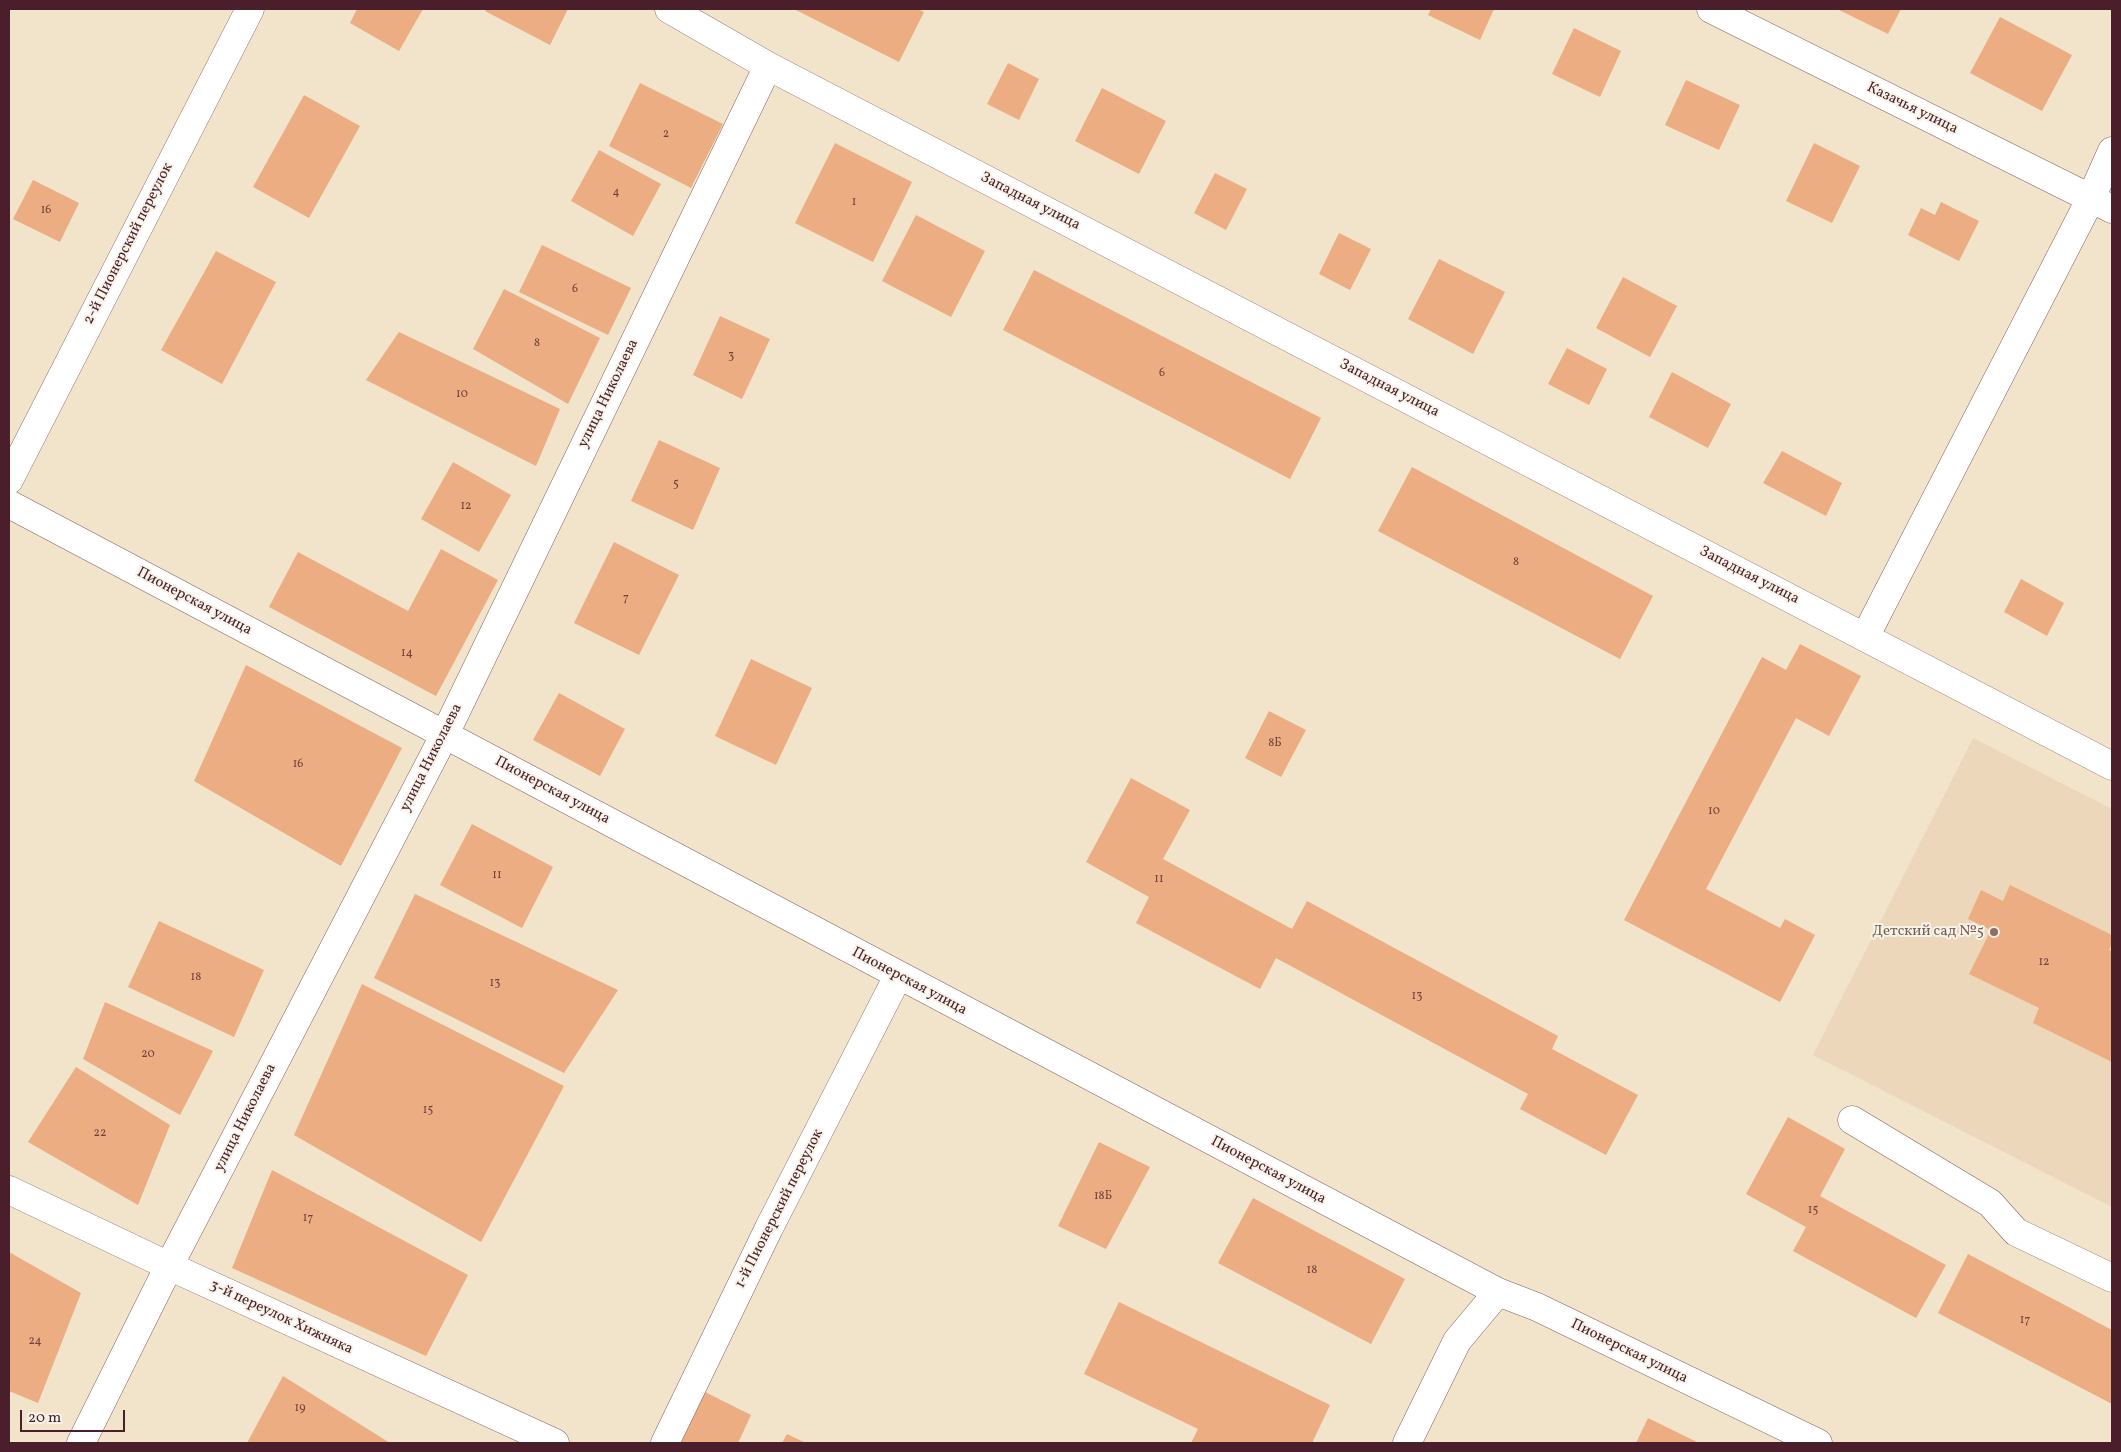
<!DOCTYPE html>
<meta charset="utf-8">
<style>
body{margin:0}
#map{position:relative;width:2121px;height:1452px;overflow:hidden;background:#f1e4ca;font-family:Vollkorn,serif}
canvas{display:block}
.frame{position:absolute;inset:0;border:10px solid #4a1f2b;pointer-events:none}
.scale{position:absolute;left:20px;top:1410px;width:105px;height:22px;box-sizing:border-box;border:2px solid #4a1f2b;border-top:0;padding-left:6px;font-size:15px;line-height:18px;white-space:nowrap;color:#4a1f2b;-webkit-text-stroke:4px #f7f3e8;paint-order:stroke}
</style>
<div id="map">
<canvas width="2121" height="1452"></canvas>
<div class="frame"></div>
<div class="scale">20 m</div>
</div>
<script>
const c = document.querySelector('canvas').getContext('2d');
c.lineJoin = 'round';
function fillPath(path, color) {
  c.fillStyle = color;
  c.fill(path, 'evenodd');
}
function shape(rows) {
  const path = new Path2D();
  for (const r of rows) {
    path.moveTo(r[0], r[1]);
    for (let i = 2; i < r.length; i += 2) path.lineTo(r[i], r[i + 1]);
  }
  return path;
}
function strokePath(path, color, width, dash) {
  c.strokeStyle = color;
  c.lineWidth = width;
  c.lineCap = dash ? 'butt' : 'round';
  c.setLineDash(dash || []);
  c.stroke(path);
}
function write(font, color, halo, rows, align = 'center') {
  c.font = font + ' Vollkorn,serif';
  c.lineWidth = 4;
  c.setLineDash([]);
  c.textBaseline = 'middle';
  c.strokeStyle = halo;
  c.fillStyle = color;
  for (const [text, x, y, turn = 0] of rows) {
    c.save();
    c.translate(x, y);
    c.rotate((+turn || 0) * Math.PI / 180);
    c.textAlign = isNaN(turn) ? turn : align;
    if (halo) c.strokeText(text, 0, 0);
    c.fillText(text, 0, 0);
    c.restore();
  }
}
const built = shape([
 [1973,738,2112,809,2112,1207,1813,1055]
]);
const building = shape([
 [357,9,423,9,399,51,350,23],
 [487,9,568,9,550,45,485,11],
 [794,9,918,9,924,12,899,62],
 [1431,9,1494,9,1480,40,1428,15],
 [1837,9,1901,9,1888,34],
 [2000,17,2072,55,2042,111,1970,73],
 [1574,28,1621,51,1600,97,1552,74],
 [1008,63,1039,79,1019,120,987,104],
 [1686,80,1740,105,1719,150,1665,125],
 [640,83,723,124,691,188,609,146],
 [1102,88,1166,121,1139,174,1075,141],
 [304,95,360,126,309,218,253,187],
 [835,143,912,182,873,262,795,223],
 [1814,143,1860,166,1832,223,1786,201],
 [599,150,661,184,633,236,571,201],
 [1215,173,1247,189,1226,230,1194,213],
 [33,180,79,203,60,242,13,219],
 [1941,202,1979,221,1959,261,1908,235,1921,208,1935,215],
 [916,215,985,251,951,317,882,281],
 [1339,233,1371,249,1350,290,1319,274],
 [542,245,631,288,608,335,519,292],
 [216,251,276,282,222,384,161,350],
 [1439,259,1505,292,1473,354,1408,319],
 [1034,270,1321,418,1290,479,1003,330],
 [1623,277,1677,306,1650,357,1596,328],
 [504,289,600,338,568,404,473,349],
 [720,316,770,339,742,399,693,375],
 [399,332,560,409,536,466,366,380],
 [1567,348,1607,369,1589,405,1548,384],
 [1672,372,1731,404,1708,448,1649,417],
 [659,440,720,468,693,530,631,501],
 [1782,451,1842,483,1826,516,1763,483],
 [453,462,511,495,479,552,421,519],
 [1412,467,1653,596,1620,659,1378,531],
 [614,542,679,575,639,655,574,623],
 [441,549,498,580,436,696,269,607,298,552,408,611],
 [2021,579,2064,603,2047,636,2004,612],
 [1800,644,1861,676,1829,736,1796,718,1706,889,1780,928,1785,919,1815,935,1780,1002,1624,920,1762,657,1786,670],
 [751,659,812,688,776,765,715,736],
 [246,665,402,748,341,866,194,781],
 [559,693,625,729,600,776,533,740],
 [1269,711,1306,730,1281,777,1245,758],
 [1131,778,1190,810,1163,859,1292,929,1307,901,1558,1036,1552,1049,1638,1095,1606,1155,1520,1109,1528,1094,1276,958,1260,989,1136,923,1149,897,1086,862],
 [472,824,553,867,522,928,440,885],
 [2010,885,2112,935,2112,943,2109,950,2112,952,2112,1062,2033,1023,2039,1008,1969,974,1991,930,1968,919,1981,890,2003,901],
 [415,894,618,990,564,1073,374,978],
 [159,921,264,970,234,1037,128,987],
 [362,984,564,1086,481,1242,294,1135],
 [105,1002,213,1051,180,1115,83,1059],
 [76,1067,170,1125,138,1205,28,1142],
 [1788,1117,1845,1149,1820,1196,1946,1265,1916,1318,1793,1251,1806,1227,1746,1194],
 [1099,1142,1150,1167,1106,1249,1058,1226],
 [272,1170,468,1275,426,1356,232,1268],
 [1253,1198,1405,1279,1371,1344,1218,1263],
 [9,1252,81,1293,38,1403,9,1391],
 [1968,1254,2112,1330,2112,1404,1938,1313],
 [1119,1302,1330,1405,1312,1443,1191,1443,1198,1429,1084,1374],
 [283,1376,390,1443,247,1443],
 [693,1386,751,1415,738,1443,665,1443],
 [1648,1418,1699,1443,1636,1443],
 [787,1434,806,1443,782,1443]
]);
const minor = shape([
 [669,9,768,66,2112,766],
 [1711,9,2112,209],
 [9,480,250,9],
 [9,504,1498,1292,1537,1307,1818,1443],
 [1865,637,2091,198,2112,151],
 [1852,1120,1990,1203,2016,1232,2112,1278],
 [9,1190,169,1266,555,1443],
 [81,1443,169,1266,445,734,768,66],
 [665,1443,769,1228,898,976],
 [1407,1443,1457,1341,1498,1292]
]);
const markers = [
 [1994,932,5,"#8d6e63"]
];
const numberNames = [
 ["2",666,135],
 ["4",616,193],
 ["1",854,203],
 ["16",46,211],
 ["6",575,290],
 ["8",537,344],
 ["3",731,357],
 ["6",1162,374],
 ["10",462,395],
 ["5",676,485],
 ["12",466,507],
 ["8",1516,563],
 ["7",626,599],
 ["14",407,654],
 ["8Б",1275,744],
 ["16",298,765],
 ["10",1714,812],
 ["11",497,876],
 ["11",1159,880],
 ["12",2044,963],
 ["18",196,978],
 ["13",495,984],
 ["13",1417,997],
 ["20",148,1055],
 ["15",428,1111],
 ["22",100,1134],
 ["18Б",1103,1197],
 ["15",1813,1211],
 ["17",308,1219],
 ["18",1312,1271],
 ["17",2025,1321],
 ["24",35,1342],
 ["19",300,1409]
];
const streetNames = [
 ["Казачья улица",1912,109,26],
 ["Западная улица",1030,202,27],
 ["2-й Пионерский переулок",129,244,-63],
 ["Западная улица",1389,389,27],
 ["улица Николаева",609,394,-64],
 ["Западная улица",1749,576,27],
 ["Пионерская улица",194,602,28],
 ["улица Николаева",432,758,-63],
 ["Пионерская улица",552,791,28],
 ["Пионерская улица",909,982,28],
 ["улица Николаева",246,1118,-63],
 ["Пионерская улица",1268,1171,28],
 ["1-й Пионерский переулок",780,1209,-63],
 ["3-й переулок Хижняка",281,1318,25],
 ["Пионерская улица",1629,1352,26]
];
const educationNames = [
 ["Детский сад №5",1984,932]
];
fillPath(built, '#ecd7ba');
fillPath(building, '#ebad81');
strokePath(minor, '#846463', 29);
strokePath(minor, '#fff', 28);
for (const [x, y, r, color] of markers) {
  const dot = new Path2D();
  dot.arc(x, y, r, 0, 2 * Math.PI);
  c.fillStyle = color;
  c.fill(dot);
  strokePath(dot, '#f7f3e8', 2);
}
write('12px', '#724240', null, numberNames);
write('15px', '#4a1f2b', '#f7f3e8', streetNames);
write('15px', '#785e54', '#f7f3e8', educationNames, 'right');
</script>
